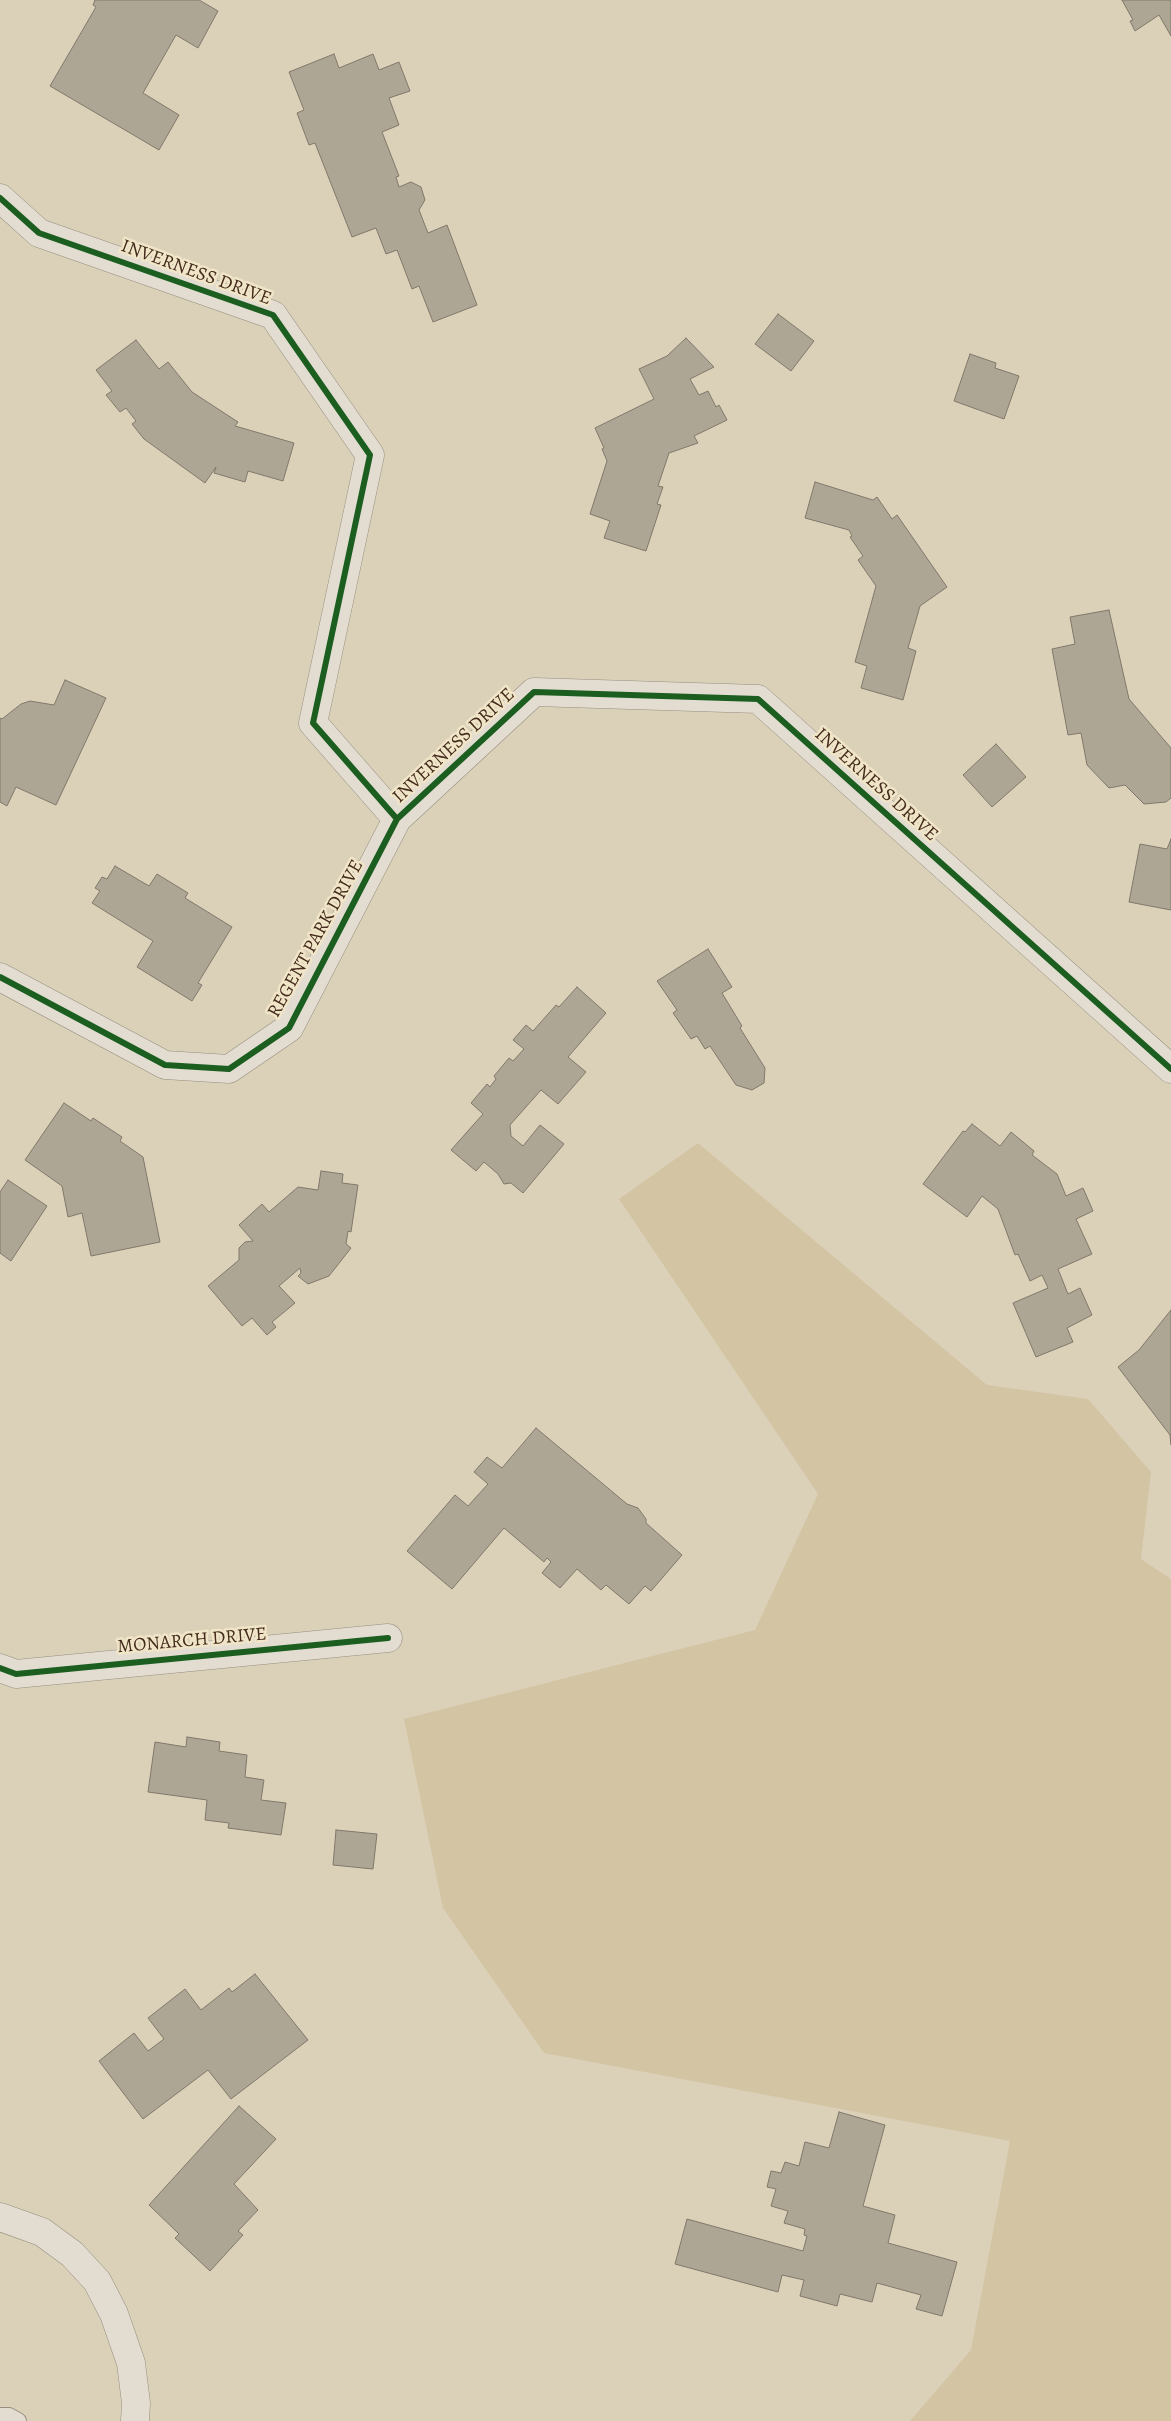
<!DOCTYPE html>
<style>
body{margin:0}
canvas{display:block;background:#dbd1b9}
</style>
<canvas width="1171" height="2421"></canvas>
<script>
const c = document.querySelector('canvas').getContext('2d');
c.lineJoin = 'round';
function fillPath(path, color) {
  c.fillStyle = color;
  c.fill(path, 'evenodd');
}
function shape(rows) {
  const path = new Path2D();
  for (const r of rows) {
    path.moveTo(r[0], r[1]);
    for (let i = 2; i < r.length; i += 2) path.lineTo(r[i], r[i + 1]);
  }
  return path;
}
function strokePath(path, color, width, dash) {
  c.strokeStyle = color;
  c.lineWidth = width;
  c.lineCap = dash ? 'butt' : 'round';
  c.setLineDash(dash || []);
  c.stroke(path);
}
function write(font, color, halo, rows, align = 'center') {
  c.font = font + ' Alegreya,serif';
  c.lineWidth = 5;
  c.setLineDash([]);
  c.textBaseline = 'middle';
  c.strokeStyle = halo;
  c.fillStyle = color;
  for (const [text, x, y, turn = 0] of rows) {
    c.save();
    c.translate(x, y);
    c.rotate((+turn || 0) * Math.PI / 180);
    c.textAlign = isNaN(turn) ? turn : align;
    if (halo) c.strokeText(text, 0, 0);
    c.fillText(text, 0, 0);
    c.restore();
  }
}
const green = shape([
 [698,1143,987,1385,1088,1399,1151,1472,1141,1559,1171,1579,1171,2421,910,2421,971,2350,1010,2141,544,2053,443,1908,404,1719,755,1630,818,1494,619,1199]
]);
const building = shape([
 [95,0,199,0,218,11,198,48,176,35,143,93,179,115,159,150,50,86,96,7,93,5,95,0],
 [1122,0,1171,0,1171,36,1159,15,1135,31,1130,21,1133,20,1122,0],
 [334,54,339,68,373,54,379,70,399,62,410,91,389,98,399,125,382,132,399,176,396,177,399,187,411,182,421,187,425,200,419,210,428,233,447,225,477,305,433,322,419,286,412,289,397,250,386,254,376,228,352,237,315,143,309,145,297,113,304,110,289,72,334,54],
 [778,314,814,341,791,371,755,344,778,314],
 [686,338,714,367,690,379,699,395,708,391,716,407,719,405,727,420,694,436,698,443,669,453,658,486,663,487,657,504,661,505,646,551,604,538,610,521,590,514,607,461,602,449,604,448,595,428,654,399,639,369,667,356,686,338],
 [136,340,159,369,168,362,192,392,238,422,235,426,294,443,283,481,248,471,245,482,214,473,216,467,205,483,144,439,132,424,136,421,126,408,120,412,106,395,112,391,96,370,136,340],
 [970,354,996,363,995,368,1019,376,1004,419,954,401,970,354],
 [815,482,873,500,877,497,892,519,897,515,947,587,920,606,908,648,916,651,903,700,861,688,867,666,855,662,876,586,858,560,863,556,850,537,852,536,849,530,805,518,815,482],
 [1109,610,1129,699,1171,748,1171,798,1166,802,1144,804,1125,785,1109,788,1087,765,1081,733,1068,735,1052,649,1075,644,1070,617,1109,610],
 [65,680,106,698,56,805,16,787,7,806,0,802,0,718,2,719,21,704,30,701,54,705,65,680],
 [996,744,1026,777,992,807,963,775,996,744],
 [1171,839,1171,910,1129,902,1140,844,1167,849,1171,839],
 [115,866,149,886,157,874,188,893,185,898,232,927,198,983,202,985,192,1001,137,967,153,941,92,903,100,891,95,888,102,877,107,879,115,866],
 [708,949,732,987,722,993,742,1026,740,1028,765,1068,764,1083,752,1090,736,1085,710,1046,705,1049,697,1036,691,1039,673,1013,677,1010,657,981,708,949],
 [577,987,606,1013,568,1057,586,1072,558,1104,541,1090,510,1125,511,1136,523,1146,540,1125,564,1144,523,1193,511,1183,504,1184,498,1174,484,1162,476,1171,451,1150,483,1114,471,1103,487,1084,490,1087,496,1079,494,1076,509,1058,513,1061,524,1049,513,1040,526,1025,533,1031,556,1005,559,1007,577,987],
 [64,1103,91,1121,93,1118,122,1137,120,1141,143,1157,160,1242,91,1256,82,1213,68,1217,62,1186,25,1160,64,1103],
 [972,1124,1000,1146,1011,1132,1034,1151,1032,1155,1057,1174,1066,1196,1083,1188,1093,1211,1076,1219,1092,1254,1058,1269,1068,1294,1080,1288,1092,1315,1067,1328,1073,1342,1036,1357,1013,1303,1048,1288,1042,1275,1030,1281,1018,1254,1015,1255,998,1209,982,1196,967,1217,923,1184,963,1131,965,1132,972,1124],
 [321,1171,343,1174,342,1183,358,1185,351,1232,348,1231,346,1244,351,1248,329,1276,308,1284,298,1276,301,1273,300,1268,279,1286,295,1303,272,1322,276,1327,267,1335,252,1318,242,1326,208,1286,239,1260,239,1248,245,1242,253,1241,239,1225,262,1204,269,1212,298,1187,318,1190,321,1171],
 [8,1180,47,1206,11,1261,0,1253,0,1192,8,1180],
 [1171,1310,1171,1445,1170,1435,1118,1367,1139,1350,1171,1310],
 [536,1428,627,1504,638,1508,646,1519,646,1523,682,1555,651,1591,645,1586,629,1604,606,1585,601,1590,577,1569,560,1588,542,1573,551,1562,547,1558,544,1562,504,1528,452,1589,407,1551,455,1495,468,1506,488,1484,474,1472,487,1457,502,1468,536,1428],
 [187,1737,220,1742,219,1751,247,1755,245,1777,264,1780,261,1800,286,1803,281,1835,228,1828,229,1823,205,1820,207,1800,148,1792,155,1742,186,1747,187,1737],
 [336,1830,377,1834,373,1869,333,1865,336,1830],
 [255,1974,308,2040,231,2099,208,2070,143,2119,99,2061,134,2033,148,2051,164,2039,148,2018,185,1989,201,2010,229,1988,232,1992,255,1974],
 [239,2106,276,2139,234,2184,258,2210,238,2231,243,2235,210,2271,175,2238,179,2234,149,2205,239,2106],
 [839,2112,885,2125,863,2206,895,2215,888,2243,957,2262,942,2316,916,2309,921,2295,877,2283,872,2302,840,2294,837,2306,800,2296,804,2280,782,2275,778,2292,675,2264,687,2219,803,2251,807,2236,804,2235,805,2229,784,2223,788,2211,771,2206,776,2189,767,2187,771,2171,781,2173,785,2162,799,2166,805,2142,829,2148,839,2112]
]);
const lane = shape([
 [0,2416,9,2416,18,2421]
]);
const street = shape([
 [0,198,39,233,273,315,370,455,313,723,397,819],
 [0,977,165,1065,229,1069,289,1028,397,819,534,692,758,699,1171,1069],
 [0,1668,16,1674,388,1638],
 [0,2217,42,2232,72,2254,97,2281,114,2314,131,2363,136,2403,135,2421]
]);
const cycleway = shape([
 [0,198,39,233,273,315,370,455,313,723,397,819],
 [0,977,165,1065,229,1069,289,1028,397,819,534,692,758,699,1171,1069],
 [0,1668,16,1674,388,1638]
]);
const streetNames = [
 ["INVERNESS DRIVE",196,273,20],
 ["INVERNESS DRIVE",454,746,-43],
 ["INVERNESS DRIVE",876,785,42],
 ["REGENT PARK DRIVE",316,939,-61],
 ["MONARCH DRIVE",192,1641,-5]
];
fillPath(green, '#d3c4a4');
fillPath(building, '#aea695');
strokePath(building, '#81786a', 1);
strokePath(lane, '#968e7f', 18);
strokePath(street, '#968e7f', 29);
strokePath(lane, '#e3ddd1', 16);
strokePath(street, '#e3ddd1', 28);
strokePath(cycleway, '#1b5e20', 6);
write('19px', '#442c1d', '#f1e5c8', streetNames);
</script>
